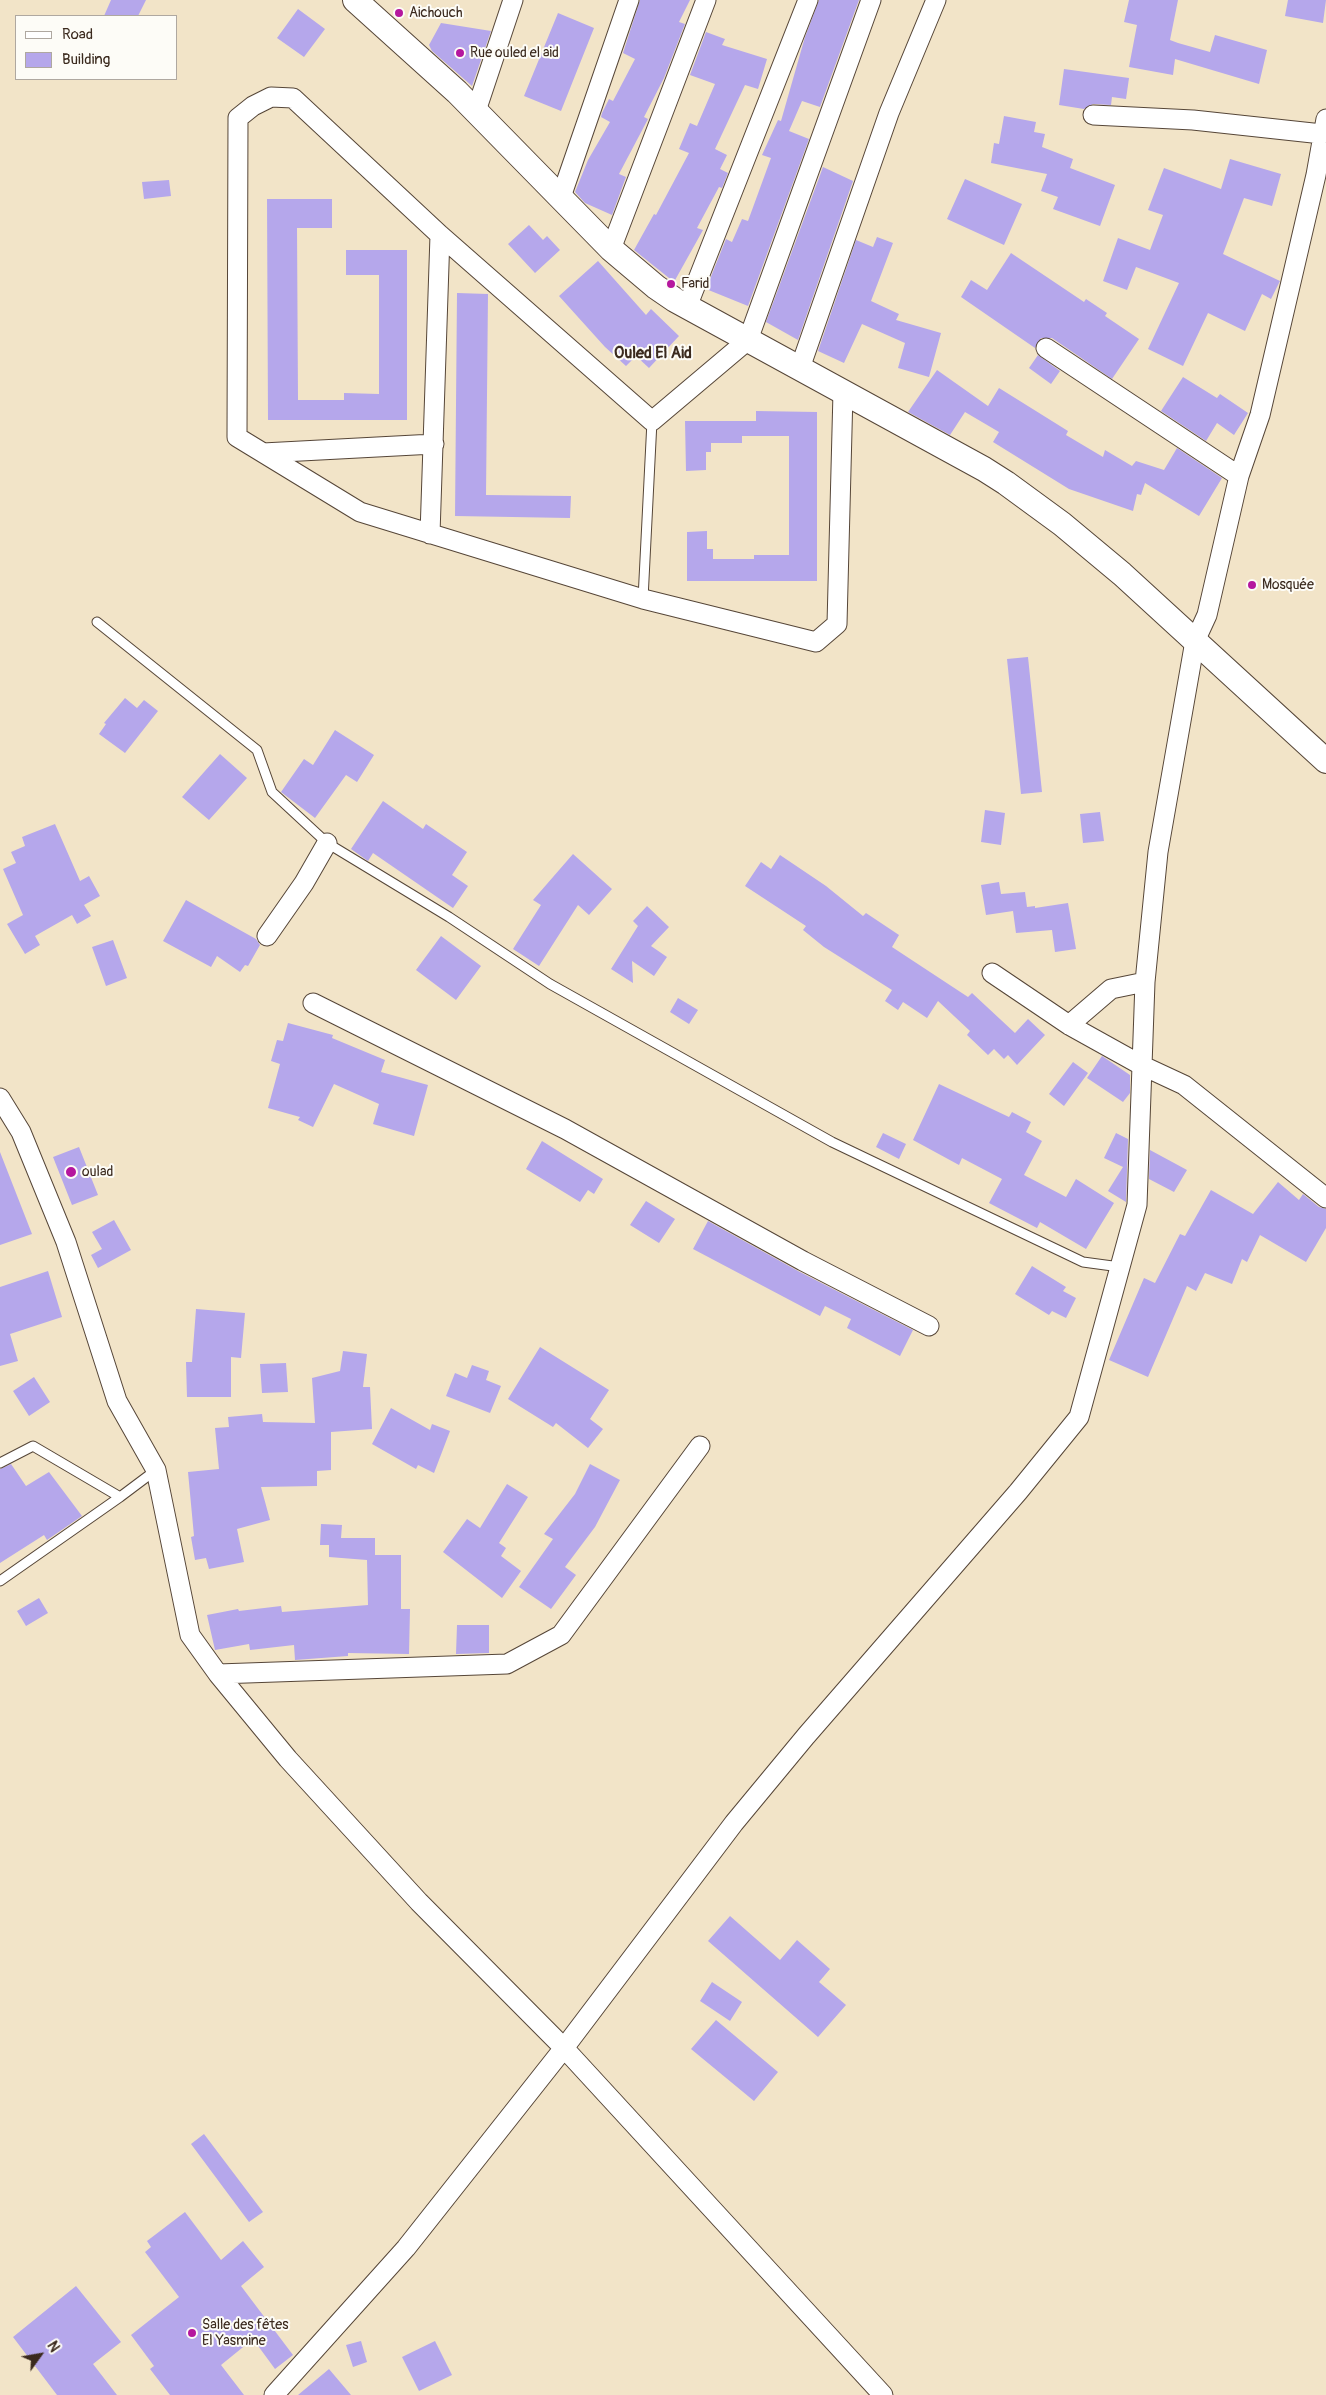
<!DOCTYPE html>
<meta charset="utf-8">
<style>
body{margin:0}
#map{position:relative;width:1326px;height:2395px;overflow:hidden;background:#f2e4c8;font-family:Pangolin,sans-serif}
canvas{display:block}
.legend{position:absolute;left:15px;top:15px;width:162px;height:65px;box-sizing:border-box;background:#fdfcf7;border:1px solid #afa8a0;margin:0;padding:6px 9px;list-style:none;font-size:15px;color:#3b2a1e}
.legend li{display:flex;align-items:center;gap:10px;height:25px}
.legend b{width:25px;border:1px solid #afa8a0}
.north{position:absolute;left:15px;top:2330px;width:50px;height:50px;-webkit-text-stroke:4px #fdfcf7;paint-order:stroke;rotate:58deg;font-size:14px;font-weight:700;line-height:20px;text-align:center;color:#3b2a1e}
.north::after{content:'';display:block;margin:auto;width:18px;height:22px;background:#3b2a1e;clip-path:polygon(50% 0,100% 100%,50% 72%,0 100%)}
</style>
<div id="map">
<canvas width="1326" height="2395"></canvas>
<ul class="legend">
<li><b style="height:6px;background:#fff"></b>Road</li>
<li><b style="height:14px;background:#b5a7eb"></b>Building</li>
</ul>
<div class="north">N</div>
</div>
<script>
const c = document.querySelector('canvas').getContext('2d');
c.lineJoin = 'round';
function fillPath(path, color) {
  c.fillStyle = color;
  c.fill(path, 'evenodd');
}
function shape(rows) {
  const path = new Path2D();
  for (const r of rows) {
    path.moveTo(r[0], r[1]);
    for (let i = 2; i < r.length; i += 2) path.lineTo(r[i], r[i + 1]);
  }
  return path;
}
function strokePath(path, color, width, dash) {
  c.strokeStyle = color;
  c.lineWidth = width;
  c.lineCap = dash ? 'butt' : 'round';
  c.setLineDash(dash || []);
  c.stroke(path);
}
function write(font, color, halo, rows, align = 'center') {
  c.font = font + ' Pangolin,sans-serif';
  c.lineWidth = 4;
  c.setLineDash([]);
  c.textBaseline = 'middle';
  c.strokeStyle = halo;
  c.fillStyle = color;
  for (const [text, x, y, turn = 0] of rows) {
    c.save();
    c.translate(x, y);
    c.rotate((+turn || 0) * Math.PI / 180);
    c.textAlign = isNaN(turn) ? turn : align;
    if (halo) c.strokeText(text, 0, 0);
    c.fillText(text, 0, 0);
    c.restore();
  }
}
const building = shape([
 [111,0,146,0,138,16,104,16],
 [640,0,690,0,679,22,685,24,664,78,644,117,648,119,619,174,626,177,612,215,585,203,575,192,588,160,610,122,601,117,602,113,609,99,613,101,635,59,623,53],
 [819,0,859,0,820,107,802,101,789,131,809,139,748,306,706,289,726,239,732,242,742,219,748,221,771,158,762,155,778,120,781,121,805,37],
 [1129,0,1178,0,1170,40,1178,43,1210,52,1215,35,1267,50,1259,84,1175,59,1173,75,1129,67,1137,25,1124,22],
 [1288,0,1326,0,1323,23,1285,16],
 [298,9,325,29,304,57,277,38],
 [558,13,594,28,561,111,524,96],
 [441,23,491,31,472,86,432,51,429,45],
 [706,32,725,39,722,45,767,59,758,89,745,85,715,149,727,155,720,169,728,173,722,188,719,187,697,228,703,230,674,282,634,250,654,214,656,215,689,153,679,149,690,123,697,126,715,84,690,75],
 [1064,69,1129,78,1126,99,1112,97,1111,105,1093,104,1084,109,1059,105],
 [1004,116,1036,122,1034,132,1045,134,1042,147,1073,159,1070,168,1115,185,1100,226,1053,209,1058,197,1041,191,1047,174,991,163,994,143,999,144],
 [1230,159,1281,174,1272,206,1244,198,1223,254,1280,281,1271,299,1262,294,1245,331,1208,313,1183,366,1148,349,1179,283,1136,267,1127,290,1103,281,1118,238,1150,250,1163,215,1148,210,1164,168,1221,189],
 [823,167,853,181,798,340,766,322],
 [965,179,1022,204,1004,245,947,219],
 [169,180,171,196,144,199,142,182],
 [267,199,332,199,332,228,297,228,298,400,344,400,344,393,379,394,379,275,346,275,346,250,407,250,407,420,268,420],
 [529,225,543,240,547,236,560,250,535,273,508,244],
 [877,237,893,243,871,301,899,314,896,320,941,333,929,377,898,368,905,343,862,324,844,363,818,351,856,240,873,247],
 [1011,253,1084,302,1086,299,1107,313,1105,316,1139,339,1112,379,1052,338,1041,338,1035,348,961,297,971,280,987,290],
 [598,261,646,315,651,309,679,336,649,368,636,356,626,366,605,347,559,296],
 [457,293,488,294,486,495,571,496,570,518,455,516],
 [1038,355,1060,371,1051,384,1029,368],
 [937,370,988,406,999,388,1068,431,1066,435,1103,457,1105,450,1132,466,1136,461,1164,470,1177,448,1222,478,1199,516,1145,483,1141,495,1137,494,1133,511,1069,489,993,442,999,432,965,412,950,435,908,412],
 [1183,377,1217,398,1220,394,1248,413,1234,435,1217,423,1206,441,1161,411],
 [756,411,817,412,817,581,687,581,687,532,707,531,707,549,713,549,713,559,754,559,754,555,789,555,789,436,742,436,742,443,711,443,711,452,706,452,706,470,686,471,685,421,756,421],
 [1028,657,1042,792,1021,794,1007,659],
 [125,698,137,708,144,700,158,711,125,753,99,734,106,724,104,723],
 [335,730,374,755,357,782,346,775,315,818,281,792,304,759,313,765],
 [220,754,247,778,209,820,182,797],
 [383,801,423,829,426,824,467,852,452,875,468,886,453,908,373,853,368,861,351,849],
 [985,810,1005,813,1001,845,981,842],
 [1100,812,1104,841,1083,843,1080,814],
 [55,824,80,881,89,876,100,896,84,905,91,916,77,924,72,915,35,936,40,945,25,954,7,924,23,915,3,869,16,863,11,852,25,846,22,837],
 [573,854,612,889,589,915,578,905,539,966,513,949,541,905,533,900],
 [780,855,826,886,863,916,866,913,899,935,892,947,968,997,972,993,1015,1033,1028,1019,1045,1035,1017,1065,1008,1055,1004,1059,994,1049,988,1055,967,1035,970,1031,938,1001,927,1018,903,1002,898,1010,885,1001,892,990,824,947,803,930,806,926,745,886,761,862,771,869],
 [999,882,1001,894,1025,892,1027,907,1035,906,1035,908,1068,903,1076,949,1055,952,1052,930,1016,933,1013,911,986,915,981,885],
 [186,900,256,939,260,945,248,966,245,965,240,972,217,956,211,967,163,941],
 [647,906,669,927,651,946,667,957,654,976,632,961,633,983,611,969,638,926,633,921],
 [441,936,481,966,456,1000,416,970],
 [113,940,127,978,106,986,92,947],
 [678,998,698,1010,689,1024,670,1012],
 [288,1023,333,1035,332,1038,385,1060,381,1072,428,1085,414,1136,373,1124,379,1104,334,1084,313,1127,298,1120,300,1117,268,1108,280,1064,271,1061,277,1040,283,1041],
 [1102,1056,1130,1075,1130,1093,1123,1102,1087,1078],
 [1073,1062,1088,1073,1064,1106,1049,1094],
 [939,1084,1009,1117,1012,1112,1031,1122,1026,1132,1042,1141,1024,1175,1066,1197,1076,1179,1114,1203,1086,1249,1040,1222,1037,1228,989,1203,1002,1179,962,1158,959,1165,913,1140],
 [883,1133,906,1144,899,1159,876,1147],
 [1116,1133,1128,1139,1126,1202,1108,1191,1123,1167,1104,1158],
 [542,1141,603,1179,594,1194,588,1190,580,1202,526,1169],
 [79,1147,98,1195,72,1205,53,1157],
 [1150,1150,1187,1170,1174,1192,1149,1179],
 [0,1152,32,1234,0,1245],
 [1278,1182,1299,1200,1303,1194,1319,1207,1326,1209,1326,1228,1306,1262,1260,1235,1247,1262,1242,1259,1232,1284,1205,1273,1196,1291,1187,1286,1148,1377,1109,1360,1144,1278,1155,1283,1180,1234,1185,1236,1211,1190,1253,1214],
 [646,1201,675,1219,659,1243,630,1225],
 [114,1220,131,1250,98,1268,91,1255,102,1249,92,1232],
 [708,1221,798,1271,913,1330,900,1356,847,1328,851,1319,825,1306,820,1316,693,1249],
 [1032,1266,1066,1287,1063,1291,1076,1298,1066,1318,1052,1311,1049,1315,1015,1294],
 [48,1271,62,1317,10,1334,18,1361,0,1366,0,1287],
 [196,1309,245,1313,241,1358,231,1357,231,1397,187,1397,186,1362,192,1362],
 [540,1347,609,1390,590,1419,603,1429,588,1448,556,1423,553,1427,508,1399],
 [343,1351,367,1354,363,1387,370,1387,372,1429,331,1432,331,1470,317,1471,317,1486,261,1487,270,1520,237,1529,244,1562,209,1569,206,1558,195,1560,191,1537,194,1536,188,1472,219,1469,215,1428,229,1427,228,1417,262,1414,263,1422,315,1423,312,1378,340,1371],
 [286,1363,288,1392,262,1393,260,1364],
 [472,1365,489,1371,486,1380,501,1386,490,1413,446,1396,455,1373,467,1378],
 [34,1377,50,1402,29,1416,13,1391],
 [391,1408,430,1430,432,1424,450,1431,434,1473,418,1465,416,1469,372,1444],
 [11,1464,26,1486,49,1472,82,1516,47,1540,44,1535,0,1563,0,1469],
 [590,1464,620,1480,595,1527,565,1567,576,1575,551,1609,519,1587,553,1539,544,1534,575,1494],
 [507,1484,528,1497,499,1543,506,1548,501,1556,521,1571,502,1598,443,1552,467,1519,480,1528],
 [321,1524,342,1525,341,1538,375,1538,375,1555,401,1555,401,1609,410,1609,409,1654,348,1653,348,1656,295,1660,294,1645,250,1650,249,1644,215,1650,207,1615,238,1609,239,1611,281,1606,282,1612,368,1605,367,1560,329,1557,329,1545,320,1545],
 [39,1598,48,1613,26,1626,17,1611],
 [457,1625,489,1625,489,1653,456,1654],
 [730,1916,780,1960,797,1940,830,1969,819,1982,846,2005,818,2037,708,1941],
 [712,1982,742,2002,730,2021,700,2001],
 [716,2020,778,2072,754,2101,691,2049],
 [204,2134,263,2212,249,2222,191,2144],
 [185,2212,221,2260,243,2241,264,2267,241,2286,293,2355,275,2369,253,2339,221,2365,244,2395,170,2395,150,2369,154,2366,131,2335,179,2297,145,2252,151,2247,147,2241],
 [76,2286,121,2342,93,2364,117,2395,57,2395,13,2337],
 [361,2341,367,2362,353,2367,346,2345],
 [435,2341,452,2375,419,2391,402,2357],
 [329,2369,351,2395,298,2395]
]);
const service = shape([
 [643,599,652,421],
 [97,622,257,750,272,792,327,843,449,917,550,984,832,1142,1083,1262,1120,1267],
 [0,1463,33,1446,120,1497,156,1470],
 [0,1581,120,1497]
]);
const minor = shape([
 [476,111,513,0],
 [1093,115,1193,120,1322,134],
 [561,197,629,0],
 [611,249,706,0],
 [687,307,808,0],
 [1046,348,1239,476],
 [800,368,889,113,936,0],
 [843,392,837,624,816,642,643,599,360,512,237,437,238,118,253,106,271,97,293,98,440,235,652,421,748,340,871,0],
 [263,453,434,444],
 [430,534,440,235],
 [267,936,304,883,327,843],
 [992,973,1069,1025,1141,1065,1184,1085,1326,1198],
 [313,1003,565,1129,803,1261,929,1326],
 [1069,1025,1111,989,1145,982],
 [0,1098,21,1132,66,1242,117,1401,156,1470,190,1635,218,1674,288,1759,419,1902,564,2048,883,2395],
 [218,1674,507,1664,561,1635,700,1446],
 [274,2395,406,2248,564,2048,734,1823,806,1736,1018,1492,1079,1417,1137,1205,1145,982,1158,852,1195,641,1207,615,1239,476,1260,415,1316,175,1326,119]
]);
const tertiary = shape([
 [355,0,457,92,611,249,656,287,675,300,984,469,1006,483,1062,524,1122,574,1326,761]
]);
const markers = [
 [399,13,5,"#b5179e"],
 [460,53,5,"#b5179e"],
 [671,284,5,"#b5179e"],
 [1252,585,5,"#b5179e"],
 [71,1172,6,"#b5179e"],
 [192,2333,5,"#b5179e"]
];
const poiNames = [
 ["Aichouch",409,13],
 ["Rue ouled el aid",470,53],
 ["Farid",681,284],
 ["Mosquée",1262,585],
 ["oulad",82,1172],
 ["Salle des fêtes",202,2325],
 ["El Yasmine",202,2341]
];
const quarterNames = [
 ["Ouled El Aid",653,354]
];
fillPath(building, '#b5a7eb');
strokePath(service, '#564638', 11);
strokePath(minor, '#564638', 21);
strokePath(tertiary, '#564638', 26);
strokePath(service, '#fff', 9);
strokePath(minor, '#fff', 19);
strokePath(tertiary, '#fff', 24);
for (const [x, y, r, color] of markers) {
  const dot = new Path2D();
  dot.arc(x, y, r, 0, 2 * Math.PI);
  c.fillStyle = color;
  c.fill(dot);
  strokePath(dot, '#fdfcf7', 2);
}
write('14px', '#3b2a1e', '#fdfcf7', poiNames, 'left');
write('bold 16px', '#3b2a1e', '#fdfcf7', quarterNames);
</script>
